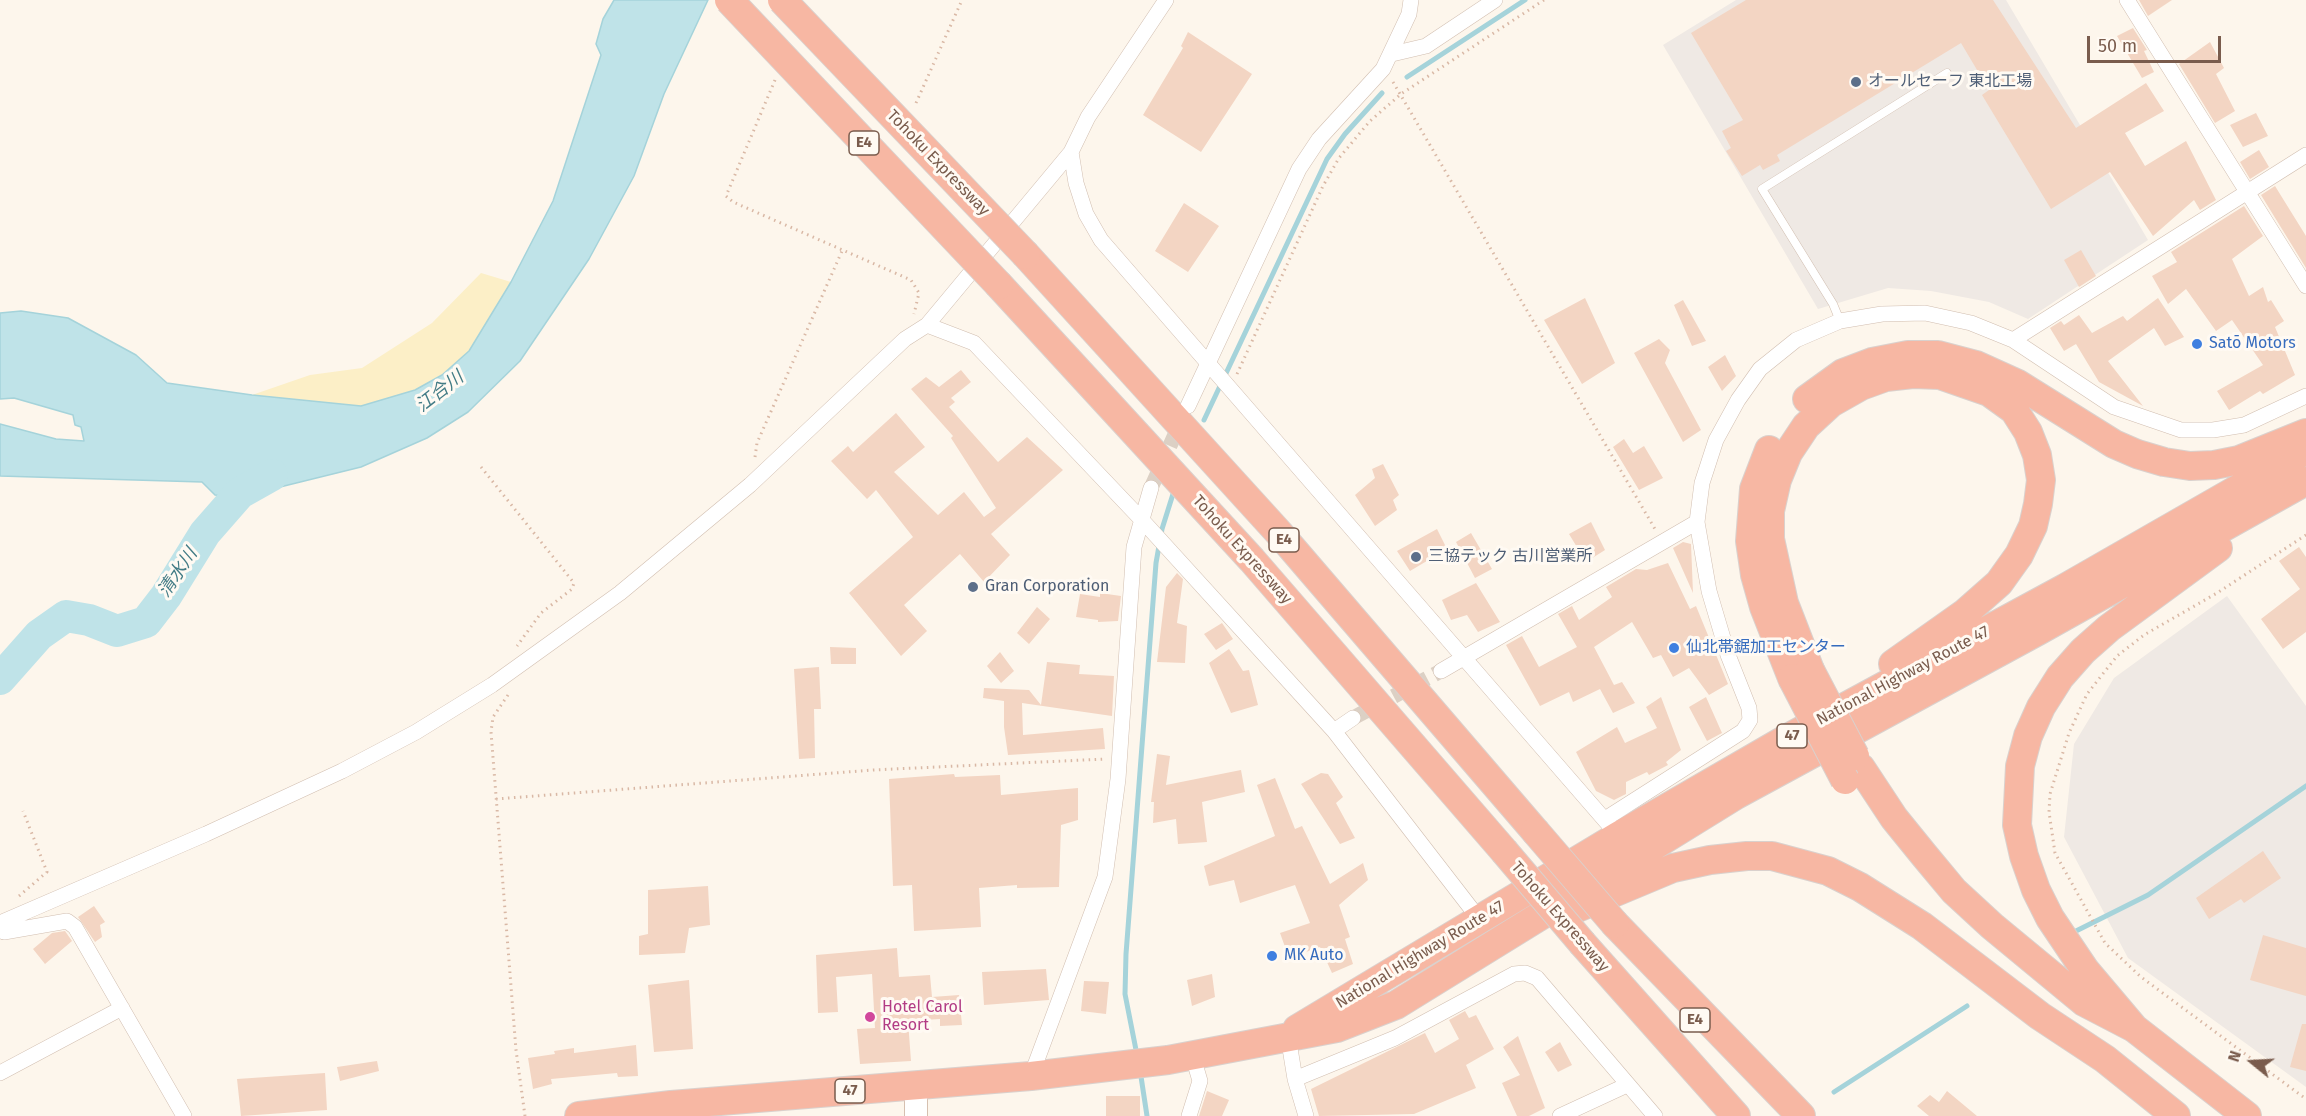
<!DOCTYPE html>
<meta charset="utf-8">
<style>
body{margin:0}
#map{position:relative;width:2306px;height:1116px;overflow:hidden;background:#fdf6ec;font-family:"Fira Sans",sans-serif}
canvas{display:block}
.north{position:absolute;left:2222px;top:1032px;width:60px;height:60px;-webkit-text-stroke:4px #fffaf3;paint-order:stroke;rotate:288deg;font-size:16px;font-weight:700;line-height:24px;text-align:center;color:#7a5c4d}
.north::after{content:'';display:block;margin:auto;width:21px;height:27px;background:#7a5c4d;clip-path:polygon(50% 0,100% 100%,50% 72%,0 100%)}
.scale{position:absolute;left:2087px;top:36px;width:134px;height:27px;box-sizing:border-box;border:3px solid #7a5c4d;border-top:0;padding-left:8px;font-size:18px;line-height:21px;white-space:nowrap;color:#7a5c4d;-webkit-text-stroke:4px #fffaf3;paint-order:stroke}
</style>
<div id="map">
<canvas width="2306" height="1116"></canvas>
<div class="north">N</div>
<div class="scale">50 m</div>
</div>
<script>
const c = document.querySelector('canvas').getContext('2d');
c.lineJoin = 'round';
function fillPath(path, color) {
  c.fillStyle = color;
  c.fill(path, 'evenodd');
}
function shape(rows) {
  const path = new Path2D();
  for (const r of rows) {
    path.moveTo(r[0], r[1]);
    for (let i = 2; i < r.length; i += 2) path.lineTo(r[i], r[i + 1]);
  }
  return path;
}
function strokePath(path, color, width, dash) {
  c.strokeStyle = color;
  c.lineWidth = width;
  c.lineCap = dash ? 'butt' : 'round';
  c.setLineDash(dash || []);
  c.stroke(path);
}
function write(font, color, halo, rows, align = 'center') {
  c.font = font + ' "Fira Sans","Noto Sans JP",sans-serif';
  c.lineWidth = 6;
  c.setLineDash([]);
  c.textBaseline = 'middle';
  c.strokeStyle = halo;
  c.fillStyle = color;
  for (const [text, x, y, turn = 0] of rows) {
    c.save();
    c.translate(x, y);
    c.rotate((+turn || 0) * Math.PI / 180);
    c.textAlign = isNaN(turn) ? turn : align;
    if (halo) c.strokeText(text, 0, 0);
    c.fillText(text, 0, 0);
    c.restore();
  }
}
const industrial = shape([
 [1736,0,2006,0,2148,240,2028,319,1989,302,1931,291,1888,288,1818,309,1663,45],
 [2227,596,2306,706,2306,1087,2128,958,2064,837,2074,744,2114,678]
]);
const sand = shape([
 [481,273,511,282,469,351,442,375,415,390,361,406,252,395,310,375,362,368,432,323]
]);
const water = shape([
 [614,0,708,0,664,94,634,176,589,259,520,361,468,412,427,438,361,467,276,488,246,499,215,495,202,482,0,476,0,424,56,439,84,441,81,427,75,425,73,415,14,398,0,399,0,313,21,311,68,318,136,355,167,383,252,395,361,406,415,390,442,375,469,351,511,282,553,201,601,55,596,44,603,19,614,0]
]);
const stream = shape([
 [1407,77,1525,0],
 [1204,420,1327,159,1345,134,1382,93],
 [2072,933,2148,895,2306,786],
 [1137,1055,1125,994,1126,954,1156,563,1162,529,1173,494],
 [1140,1070,1147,1116],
 [1834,1092,1967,1006]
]);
const river = shape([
 [0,679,39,635,66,616,89,620,117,631,146,622,166,596,205,533,240,493,272,475]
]);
const building = shape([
 [1746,0,1993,0,2076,128,2146,83,2164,111,2125,133,2145,166,2186,141,2216,200,2200,210,2194,200,2153,236,2110,172,2051,209,1982,95,1989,90,1961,43,1777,155,1780,161,1763,170,1760,165,1742,176,1726,151,1731,148,1722,131,1743,120,1691,33],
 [2139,0,2172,0,2148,16],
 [2133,28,2147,50,2144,51,2154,72,2142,78,2117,36],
 [1188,32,1252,74,1201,152,1143,115,1183,48,1181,46],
 [2210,42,2224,68,2216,74,2235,111,2215,123,2179,64],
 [2256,113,2268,136,2243,147,2230,125],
 [2259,150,2269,167,2250,179,2240,162],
 [2275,186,2306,236,2306,268,2261,195],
 [1184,203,1219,226,1188,272,1155,251],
 [2244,206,2263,236,2232,259,2249,296,2263,287,2268,302,2271,300,2284,321,2275,327,2295,375,2263,394,2260,391,2229,410,2217,391,2263,365,2232,320,2216,331,2186,289,2168,304,2152,276,2177,262,2171,252],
 [2081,250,2096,276,2079,287,2064,260],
 [1585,298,1615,363,1582,384,1544,320],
 [2158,298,2184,337,2165,346,2154,328,2108,361,2143,406,2099,382,2076,344,2064,351,2050,328,2061,321,2064,325,2079,315,2092,333,2123,316,2127,321],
 [1683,300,1706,341,1692,346,1674,305],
 [1659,339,1670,350,1665,363,1701,430,1683,442,1634,353],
 [1725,355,1736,376,1722,391,1708,367],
 [961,370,971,382,951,398,955,402,949,407,998,462,1027,437,1063,470,991,534,1010,555,984,582,960,554,904,605,927,631,901,656,849,593,913,537,876,490,867,499,831,461,848,446,853,452,896,413,925,447,894,472,938,515,964,492,984,517,996,508,951,438,953,436,911,389,926,377,939,387],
 [1624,439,1633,453,1644,446,1663,478,1639,490,1613,447],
 [1383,464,1399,495,1393,500,1397,510,1375,526,1355,495,1375,478,1372,469],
 [1591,522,1605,550,1586,562,1569,534],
 [1437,529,1447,549,1410,571,1397,551],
 [1471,533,1492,569,1475,578,1456,542],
 [1683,542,1691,544,1693,593,1673,548],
 [2299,547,2306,557,2306,632,2283,649,2261,619,2300,589,2279,561],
 [1668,563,1690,609,1696,606,1728,684,1709,695,1689,668,1673,677,1661,655,1653,658,1632,622,1594,647,1614,685,1622,682,1635,703,1613,713,1600,689,1573,702,1569,692,1540,706,1506,645,1522,636,1539,667,1577,647,1558,614,1572,606,1579,620,1612,597,1606,587,1636,569,1647,570],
 [1177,573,1183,579,1177,623,1187,626,1185,663,1157,662,1166,587],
 [1476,583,1500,622,1478,632,1467,615,1451,620,1442,600],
 [1100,593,1121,596,1118,621,1098,622,1098,620,1076,617,1080,594,1100,597],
 [1037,607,1050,619,1029,644,1017,633],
 [1222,623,1233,639,1216,650,1204,634],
 [830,647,856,648,856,664,831,664],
 [1229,649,1243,671,1249,670,1258,705,1231,713,1209,663],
 [1000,652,1014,671,1001,683,987,666],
 [1047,662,1080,665,1079,674,1114,676,1112,716,1022,703,1023,735,1103,728,1105,749,1008,755,1004,727,1004,701,983,698,984,688,1029,690,1041,705],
 [819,667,821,709,814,709,815,758,799,759,794,669],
 [1661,697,1681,750,1666,762,1668,765,1649,775,1647,772,1626,782,1626,794,1614,800,1596,791,1576,752,1617,727,1625,743,1657,728,1646,707],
 [1706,697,1722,733,1707,741,1689,707],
 [1157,754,1170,756,1166,785,1241,770,1245,792,1202,802,1207,842,1178,844,1176,819,1153,823,1154,802,1151,802],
 [1321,773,1328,774,1343,797,1336,803,1355,838,1340,844,1301,784],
 [954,774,955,777,1000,775,1001,795,1078,788,1078,820,1061,825,1059,887,1017,888,1017,885,979,888,981,927,914,931,912,885,893,886,889,779],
 [1275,778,1295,829,1302,826,1330,884,1363,863,1368,880,1339,905,1350,937,1345,939,1353,964,1332,973,1320,947,1289,958,1280,933,1310,923,1295,885,1240,903,1234,880,1209,886,1204,866,1275,836,1257,785],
 [2263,851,2281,878,2244,903,2241,899,2209,919,2196,898],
 [708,886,710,925,689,928,685,953,639,955,639,936,648,934,648,890],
 [94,906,105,922,100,925,102,937,95,942,78,917],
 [65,931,72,941,45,964,33,949,52,933],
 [2263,935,2306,948,2306,996,2250,980],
 [897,948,899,977,930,975,932,997,959,995,962,1025,940,1026,940,1019,908,1021,911,1061,860,1064,857,1029,875,1028,872,974,836,977,838,1012,818,1013,816,955],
 [1046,969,1049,1000,984,1005,982,972],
 [1212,974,1215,997,1192,1006,1187,980],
 [689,980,693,1049,654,1052,648,985],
 [1084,981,1109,982,1106,1014,1081,1011],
 [1465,1011,1469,1018,1476,1015,1494,1049,1466,1065,1476,1088,1414,1114,1319,1116,1311,1089,1425,1033,1435,1053,1459,1039,1449,1020],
 [2302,1024,2306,1024,2306,1071,2290,1067],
 [1518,1036,1545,1108,1529,1116,1517,1116,1502,1083,1520,1075,1503,1047],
 [1560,1042,1572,1065,1558,1072,1545,1052],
 [636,1045,638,1076,618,1077,617,1073,551,1079,552,1084,533,1089,528,1058,555,1054,554,1051,574,1048,574,1053],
 [377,1061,379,1071,340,1081,337,1067],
 [325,1073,327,1110,241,1116,237,1079],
 [1207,1091,1229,1100,1222,1116,1199,1116],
 [1947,1091,1977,1116,1929,1116,1917,1106,1930,1095,1939,1102],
 [1106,1096,1140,1096,1140,1116,1106,1116]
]);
const streetTunnel = shape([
 [1151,488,1182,419],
 [1353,718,1441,671]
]);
const path = shape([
 [775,80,726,196,733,202,911,280,919,293,914,314],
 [1393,82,1655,529],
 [916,103,962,0],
 [1237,374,1323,186,1339,158,1370,121,1401,94,1544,0],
 [755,457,757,443,842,251],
 [481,467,574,583,572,589,541,613,517,646],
 [2306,535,2217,593,2144,635,2117,656,2087,694,2069,733,2050,794,2049,812,2055,853,2105,943,2141,977,2306,1099],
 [508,695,493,717,491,732,516,1050,525,1116],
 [496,799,873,770,1105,759],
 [19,896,47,872,23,811]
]);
const lane = shape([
 [1840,321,1833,304,1762,189,1947,73]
]);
const street = shape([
 [2127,0,2306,286],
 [1392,54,1426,46,1495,0],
 [1071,152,1076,183,1086,214,1101,240,1610,826],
 [927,325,974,343,1141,519,1334,731,1480,920],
 [2013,340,2306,155],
 [1188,406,1299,169,1319,139,1383,69,1409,14,1411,0],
 [1441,671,1697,522],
 [1334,731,1353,718],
 [1605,819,1743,731,1750,720,1749,708,1728,655,1709,591,1697,522,1702,483,1716,440,1738,400,1760,369,1796,340,1840,321,1882,314,1925,313,1971,323,2013,340,2114,407,2181,430,2213,430,2244,425,2306,396],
 [0,923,206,834,342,771,416,732,492,685,620,593,750,485,905,339,927,325,1071,152,1088,117,1166,0],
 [0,930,4,932,67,921,75,927,184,1116],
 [1288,1036,1295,1079,1306,1116],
 [0,1073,122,1008],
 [1031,1076,1105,877,1118,779,1134,547,1151,488],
 [1295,1079,1395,1038,1514,974,1525,973,1537,978,1655,1116],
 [1189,1116,1200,1081,1193,1057],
 [1560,1116,1627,1085]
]);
const secondary = shape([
 [916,1116,916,1085]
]);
const highway = shape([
 [1026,255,1279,533,1535,831],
 [999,285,1252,560,1504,851],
 [1807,399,1843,373,1872,362,1908,355,1938,355,1976,365,2018,384,2114,444,2137,454,2164,462,2190,466,2214,465,2239,460,2306,433],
 [1769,450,1754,489,1750,541,1755,575,1764,607,1792,678],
 [1810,670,1784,603,1770,539,1770,511,1777,480,1788,453,1806,426,1831,403,1861,386,1886,377,1913,374,1940,375,1989,392,2014,410,2028,432,2037,455,2041,480,2038,504,2033,526,2019,555,1999,583,1965,613,1893,664],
 [1861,768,1894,818,1924,855,1954,891,1992,926,2084,1002,2134,1028,2247,1116],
 [1575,909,1673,868,1710,860,1747,856,1772,856,1828,871,1860,887,1922,926,2040,1016,2105,1059,2176,1116],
 [1615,924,1801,1116],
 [1583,944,1736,1116],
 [2134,1028,2085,970,2050,918,2036,890,2024,856,2017,825,2020,766,2028,736,2041,707,2060,677,2083,651,2109,628,2218,548],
 [1297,1029,1618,836,1786,739,2065,588,2306,450],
 [579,1116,671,1105,1031,1076,1168,1060,1337,1028,1396,1005,1736,795,2038,631,2306,481]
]);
const highwayBridge = shape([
 [729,0,999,285],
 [782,0,1026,255],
 [1810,670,1855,756],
 [1792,678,1845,780],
 [1535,831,1615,924],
 [1504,851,1583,944]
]);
const markers = [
 [1856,82,6,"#5c6f8a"],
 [2197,344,6,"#3f7fe0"],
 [1416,557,6,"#5c6f8a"],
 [973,587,6,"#5c6f8a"],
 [1674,648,6,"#3f7fe0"],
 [1272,956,6,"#3f7fe0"],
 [870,1017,6,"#d1479c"]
];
const shields = [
 [864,143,30],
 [1284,540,30],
 [1792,736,30],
 [1695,1020,30],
 [850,1091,30]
];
const shieldNames = [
 ["E4",864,143],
 ["E4",1284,540],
 ["47",1792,736],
 ["E4",1695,1020],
 ["47",850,1091]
];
const serviceNames = [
 ["オールセーフ 東北工場",1868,82],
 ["三協テック 古川営業所",1428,557],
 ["Gran Corporation",985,587]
];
const streetNames = [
 ["Tohoku Expressway",938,163,46],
 ["Tohoku Expressway",1242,550,48],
 ["National Highway Route 47",1903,676,-28],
 ["Tohoku Expressway",1560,917,49],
 ["National Highway Route 47",1420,955,-31]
];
const shopNames = [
 ["Satō Motors",2209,344],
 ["仙北帯鋸加工センター",1686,648],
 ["MK Auto",1284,956]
];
const hotelNames = [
 ["Hotel Carol",882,1008],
 ["Resort",882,1026]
];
const waterNames = [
 ["江合川",440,392,-38],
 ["清水川",178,573,-56]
];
fillPath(industrial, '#efe9e4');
fillPath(sand, '#fcefc7');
fillPath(water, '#bfe3e8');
strokePath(water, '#a5d3da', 1.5);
strokePath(stream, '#a5d3da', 5);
strokePath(river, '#bfe3e8', 32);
fillPath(building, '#f3d5c3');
strokePath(streetTunnel, '#dcd0c4', 15, [15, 8]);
strokePath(lane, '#d1beb0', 9);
strokePath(street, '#d1beb0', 16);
strokePath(secondary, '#d6c0b0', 24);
strokePath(highway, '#dad1cd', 30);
strokePath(path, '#d9b8a5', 3, [1.5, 4.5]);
strokePath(lane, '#fff', 8);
strokePath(street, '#fff', 15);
strokePath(secondary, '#fff', 22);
strokePath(highway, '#f7b7a3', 28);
strokePath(highwayBridge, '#dad1cd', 30, []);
strokePath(highwayBridge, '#f7b7a3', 28);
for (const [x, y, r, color] of markers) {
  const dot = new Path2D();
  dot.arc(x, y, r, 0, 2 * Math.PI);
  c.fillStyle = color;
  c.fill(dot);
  strokePath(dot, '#fffaf3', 2);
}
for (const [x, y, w] of shields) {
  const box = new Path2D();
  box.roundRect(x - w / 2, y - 12, w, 24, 4.5);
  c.fillStyle = '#fffaf3';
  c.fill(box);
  strokePath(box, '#7a5c4d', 1.5);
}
write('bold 15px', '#7a5c4d', null, shieldNames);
write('16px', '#4e5e75', '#fffaf3', serviceNames, 'left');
write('16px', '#7a5c4d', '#fffaf3', streetNames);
write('16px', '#366cbe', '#fffaf3', shopNames, 'left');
write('16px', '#b23c85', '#fffaf3', hotelNames, 'left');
write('italic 18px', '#437c86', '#fffaf3', waterNames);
</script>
